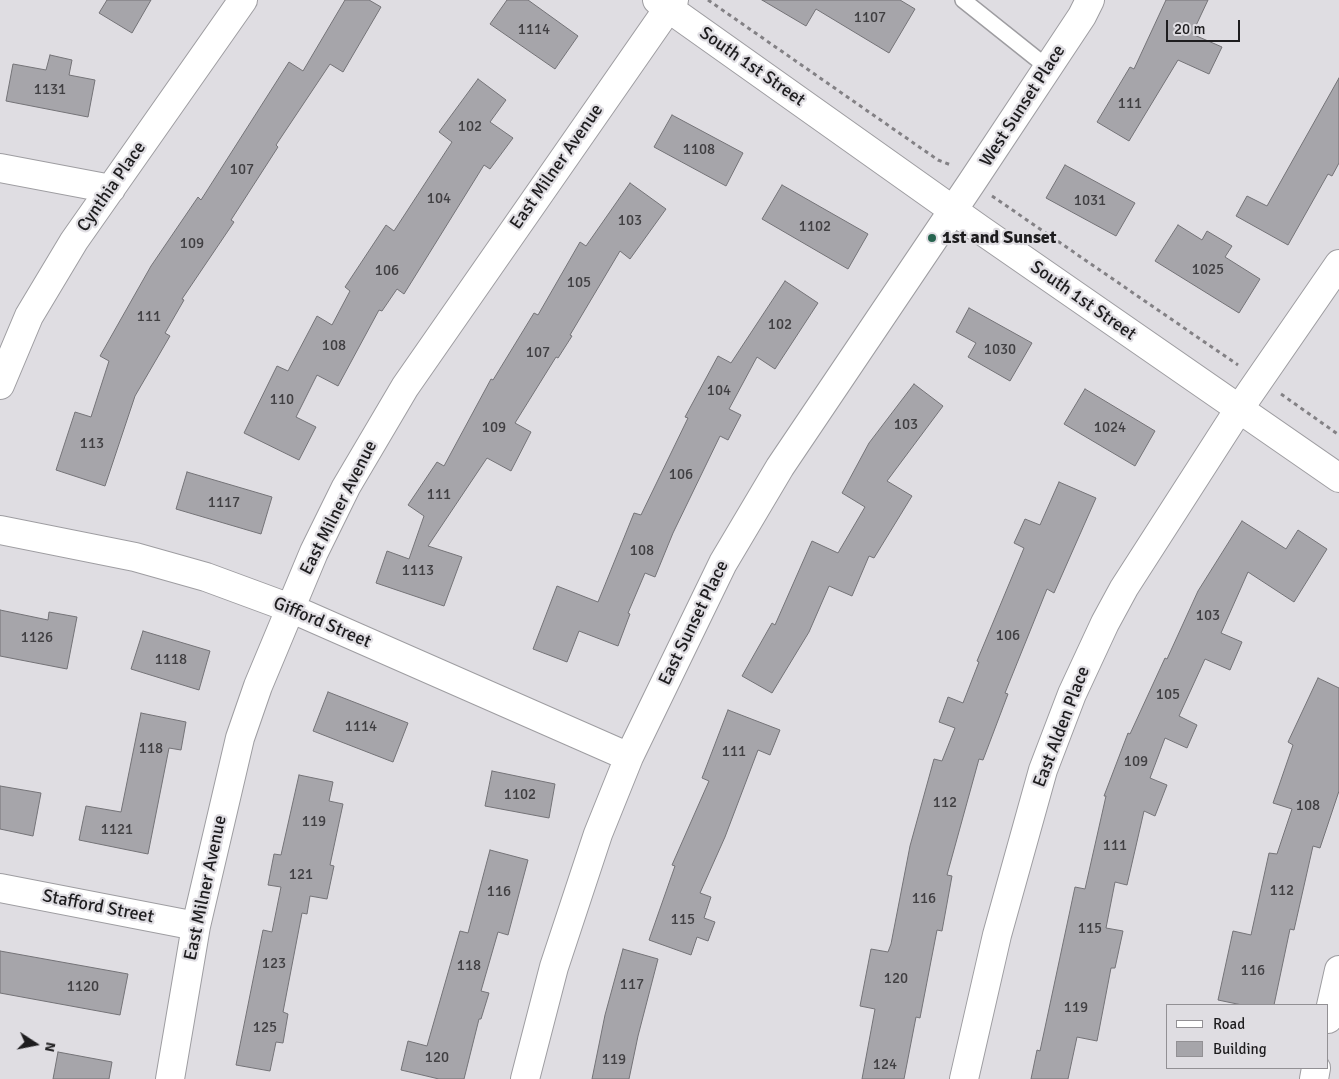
<!DOCTYPE html>
<style>
body{margin:0}
#map{position:relative;width:1339px;height:1079px;overflow:hidden;background:#dfdde2;font-family:Signika,sans-serif}
canvas{display:block}
.legend{position:absolute;left:1166px;top:1004px;width:162px;height:65px;box-sizing:border-box;background:#dfdde2;border:1px solid #929094;margin:0;padding:6px 9px;list-style:none;font-size:15px;color:#1e1d1f}
.legend li{display:flex;align-items:center;gap:10px;height:25px}
.legend b{width:25px;border:1px solid #929094}
.north{position:absolute;left:10px;top:1019px;width:50px;height:50px;-webkit-text-stroke:4px #dfdde2;paint-order:stroke;rotate:101deg;font-size:14px;font-weight:700;line-height:20px;text-align:center;color:#1e1d1f}
.north::after{content:'';display:block;margin:auto;width:18px;height:22px;background:#1e1d1f;clip-path:polygon(50% 0,100% 100%,50% 72%,0 100%)}
.scale{position:absolute;left:1166px;top:20px;width:74px;height:22px;box-sizing:border-box;border:2px solid #1e1d1f;border-top:0;padding-left:6px;font-size:15px;line-height:18px;white-space:nowrap;color:#1e1d1f;-webkit-text-stroke:4px #dfdde2;paint-order:stroke}
</style>
<div id="map">
<canvas width="1339" height="1079"></canvas>
<ul class="legend">
<li><b style="height:6px;background:#fff"></b>Road</li>
<li><b style="height:14px;background:#a6a5aa"></b>Building</li>
</ul>
<div class="north">N</div>
<div class="scale">20 m</div>
</div>
<script>
const c = document.querySelector('canvas').getContext('2d');
c.lineJoin = 'round';
function fillPath(path, color) {
  c.fillStyle = color;
  c.fill(path, 'evenodd');
}
function shape(rows) {
  const path = new Path2D();
  for (const r of rows) {
    path.moveTo(r[0], r[1]);
    for (let i = 2; i < r.length; i += 2) path.lineTo(r[i], r[i + 1]);
  }
  return path;
}
function strokePath(path, color, width, dash) {
  c.strokeStyle = color;
  c.lineWidth = width;
  c.lineCap = dash ? 'butt' : 'round';
  c.setLineDash(dash || []);
  c.stroke(path);
}
function write(font, color, halo, rows, align = 'center') {
  c.font = font + ' Signika,sans-serif';
  c.lineWidth = 4.5;
  c.setLineDash([]);
  c.textBaseline = 'middle';
  c.strokeStyle = halo;
  c.fillStyle = color;
  for (const [text, x, y, turn = 0] of rows) {
    c.save();
    c.translate(x, y);
    c.rotate((+turn || 0) * Math.PI / 180);
    c.textAlign = isNaN(turn) ? turn : align;
    if (halo) c.strokeText(text, 0, 0);
    c.fillText(text, 0, 0);
    c.restore();
  }
}
const building = shape([
 [107,0,151,0,132,33,99,13,107,0],
 [345,0,369,0,381,7,343,72,330,64,276,145,278,147,231,220,234,222,182,299,184,300,165,333,170,336,135,396,105,486,56,470,75,412,91,417,109,361,100,356,151,266,198,197,201,200,289,62,303,71,345,0],
 [507,0,528,0,578,36,555,69,490,24,507,0],
 [762,0,900,0,915,9,889,53,816,9,806,26,762,0],
 [1166,0,1208,0,1192,34,1222,47,1209,74,1178,60,1129,141,1097,122,1130,67,1134,69,1166,0],
 [50,55,72,60,69,75,95,80,88,117,6,101,13,64,46,70,50,55],
 [1339,78,1339,163,1332,176,1328,174,1288,245,1236,216,1247,196,1267,206,1339,78],
 [478,79,506,100,490,122,513,138,490,169,484,165,404,294,397,289,382,311,379,310,338,386,317,375,296,417,316,427,299,460,244,433,277,366,288,371,317,316,332,325,350,291,345,287,386,225,394,231,452,142,439,132,478,79],
 [672,115,743,153,726,186,654,147,672,115],
 [1065,165,1135,203,1116,236,1046,198,1065,165],
 [630,183,666,209,630,259,620,251,570,335,572,336,558,358,556,357,515,423,531,432,511,471,487,458,428,546,462,557,444,606,376,583,387,551,409,559,424,516,408,505,437,462,444,466,491,379,493,380,534,313,538,315,580,242,586,246,630,183],
 [782,185,868,234,848,269,762,219,782,185],
 [1178,225,1202,240,1207,231,1232,246,1225,257,1260,279,1239,313,1155,261,1178,225],
 [785,281,818,303,775,369,757,357,729,409,741,415,728,440,720,436,673,533,655,577,645,573,628,613,630,614,618,646,579,631,567,662,533,649,557,586,598,602,634,513,641,515,688,418,685,417,718,356,731,363,785,281],
 [969,308,1032,343,1010,381,968,357,976,343,956,332,969,308],
 [914,384,943,406,887,481,912,496,874,558,869,556,852,596,829,586,809,632,772,693,742,676,772,623,775,625,812,541,838,553,865,507,842,493,869,443,914,384],
 [1085,389,1155,431,1135,466,1064,424,1085,389],
 [187,472,272,497,261,534,176,509,187,472],
 [1059,482,1096,498,1054,593,1047,589,1005,693,1008,694,983,760,979,759,947,875,952,876,942,931,937,930,920,1018,916,1017,904,1079,862,1079,875,1009,860,1006,871,949,888,952,891,944,910,846,934,759,942,761,955,728,939,722,948,697,963,703,979,662,977,661,1024,548,1014,543,1025,519,1040,525,1059,482],
 [1242,521,1286,549,1298,530,1327,549,1294,602,1248,572,1221,633,1242,642,1230,670,1205,659,1179,716,1197,725,1187,748,1165,738,1150,778,1167,785,1155,816,1144,811,1127,885,1115,882,1106,928,1123,931,1115,968,1111,968,1097,1041,1077,1037,1068,1079,1031,1079,1037,1050,1040,1051,1075,887,1085,889,1106,796,1104,796,1128,733,1130,734,1165,658,1167,659,1198,591,1242,521],
 [0,610,48,620,49,612,77,617,67,669,0,656,0,610],
 [143,631,210,651,199,690,131,669,143,631],
 [1318,678,1339,688,1339,791,1320,848,1313,846,1294,930,1290,929,1274,1005,1242,1005,1218,1000,1233,931,1251,935,1269,853,1277,854,1292,809,1273,803,1293,745,1288,742,1318,678],
 [328,692,408,723,393,762,313,731,328,692],
 [728,710,780,730,770,755,758,750,725,837,700,893,711,897,704,918,715,922,708,941,697,937,691,955,649,940,675,866,672,865,709,781,702,778,728,710],
 [141,713,186,722,181,750,169,748,148,854,79,840,86,806,121,812,141,713],
 [492,771,555,784,549,818,485,806,492,771],
 [299,775,333,782,329,801,343,804,330,865,334,866,327,899,310,896,307,914,302,913,283,1012,288,1014,283,1043,276,1042,270,1071,236,1065,263,930,272,932,281,887,268,885,274,854,281,855,299,775],
 [0,786,41,793,33,836,0,829,0,786],
 [490,850,528,860,508,935,498,932,481,991,489,993,481,1019,479,1019,464,1079,439,1079,401,1070,408,1041,427,1046,460,931,468,933,490,850],
 [623,949,658,959,638,1036,629,1079,592,1079,605,1015,623,949],
 [0,951,128,974,120,1015,0,993,0,951],
 [58,1052,112,1062,109,1079,53,1079,58,1052]
]);
const path = shape([
 [708,0,938,160,951,165],
 [992,196,1238,365],
 [1281,394,1339,435]
]);
const service = shape([
 [963,0,1047,67]
]);
const minor = shape([
 [0,168,111,189],
 [0,385,29,316,74,241,243,0],
 [0,530,135,557,206,577,290,608,629,757],
 [0,888,196,926],
 [1328,1019,1339,970],
 [170,1079,196,926,240,738,258,686,314,552,346,487,405,387,674,0],
 [525,1079,554,967,598,834,629,757,723,563,780,467,972,182,1082,16,1090,0],
 [964,1079,997,935,1043,770,1072,694,1105,623,1124,588,1239,409,1339,264],
 [1314,1079,1316,1068]
]);
const tertiary = shape([
 [657,0,981,230,1339,478]
]);
const markers = [
 [932,238,5,"#276550"]
];
const numberNames = [
 ["1107",870,18],
 ["1114",534,30],
 ["1131",50,90],
 ["111",1130,104],
 ["102",470,127],
 ["1108",699,150],
 ["107",242,170],
 ["104",439,199],
 ["1031",1090,201],
 ["103",630,221],
 ["1102",815,227],
 ["109",192,244],
 ["1025",1208,270],
 ["106",387,271],
 ["105",579,283],
 ["111",149,317],
 ["102",780,325],
 ["108",334,346],
 ["1030",1000,350],
 ["107",538,353],
 ["104",719,391],
 ["110",282,400],
 ["103",906,425],
 ["109",494,428],
 ["1024",1110,428],
 ["113",92,444],
 ["106",681,475],
 ["111",439,495],
 ["1117",224,503],
 ["108",642,551],
 ["1113",418,571],
 ["103",1208,616],
 ["106",1008,636],
 ["1126",37,638],
 ["1118",171,660],
 ["105",1168,695],
 ["1114",361,727],
 ["118",151,749],
 ["111",734,752],
 ["109",1136,762],
 ["1102",520,795],
 ["112",945,803],
 ["108",1308,806],
 ["119",314,822],
 ["1121",117,830],
 ["111",1115,846],
 ["121",301,875],
 ["112",1282,891],
 ["116",499,892],
 ["116",924,899],
 ["115",683,920],
 ["115",1090,929],
 ["123",274,964],
 ["118",469,966],
 ["116",1253,971],
 ["120",896,979],
 ["117",632,985],
 ["1120",83,987],
 ["119",1076,1008],
 ["125",265,1028],
 ["120",437,1058],
 ["119",614,1060],
 ["124",885,1065]
];
const streetNames = [
 ["South 1st Street",752,67,35],
 ["West Sunset Place",1023,106,-57],
 ["East Milner Avenue",557,167,-55],
 ["Cynthia Place",112,187,-55],
 ["South 1st Street",1083,301,35],
 ["East Milner Avenue",339,508,-63],
 ["Gifford Street",322,623,23],
 ["East Sunset Place",694,623,-64],
 ["East Alden Place",1062,727,-69],
 ["East Milner Avenue",206,888,-78],
 ["Stafford Street",98,907,11]
];
const poiNames = [
 ["1st and Sunset",942,238]
];
fillPath(building, '#a6a5aa');
strokePath(building, '#747377', 1);
strokePath(service, '#9e9da1', 18);
strokePath(minor, '#9e9da1', 30);
strokePath(tertiary, '#9e9da1', 30);
strokePath(path, '#838185', 3, [4, 4]);
strokePath(service, '#fff', 15);
strokePath(minor, '#fff', 28);
strokePath(tertiary, '#fff', 28);
for (const [x, y, r, color] of markers) {
  const dot = new Path2D();
  dot.arc(x, y, r, 0, 2 * Math.PI);
  c.fillStyle = color;
  c.fill(dot);
  strokePath(dot, '#dfdde2', 2);
}
write('15px', '#403f42', null, numberNames);
write('18px', '#1e1d1f', '#dfdde2', streetNames);
write('bold 18px', '#1e1d1f', '#dfdde2', poiNames, 'left');
</script>
